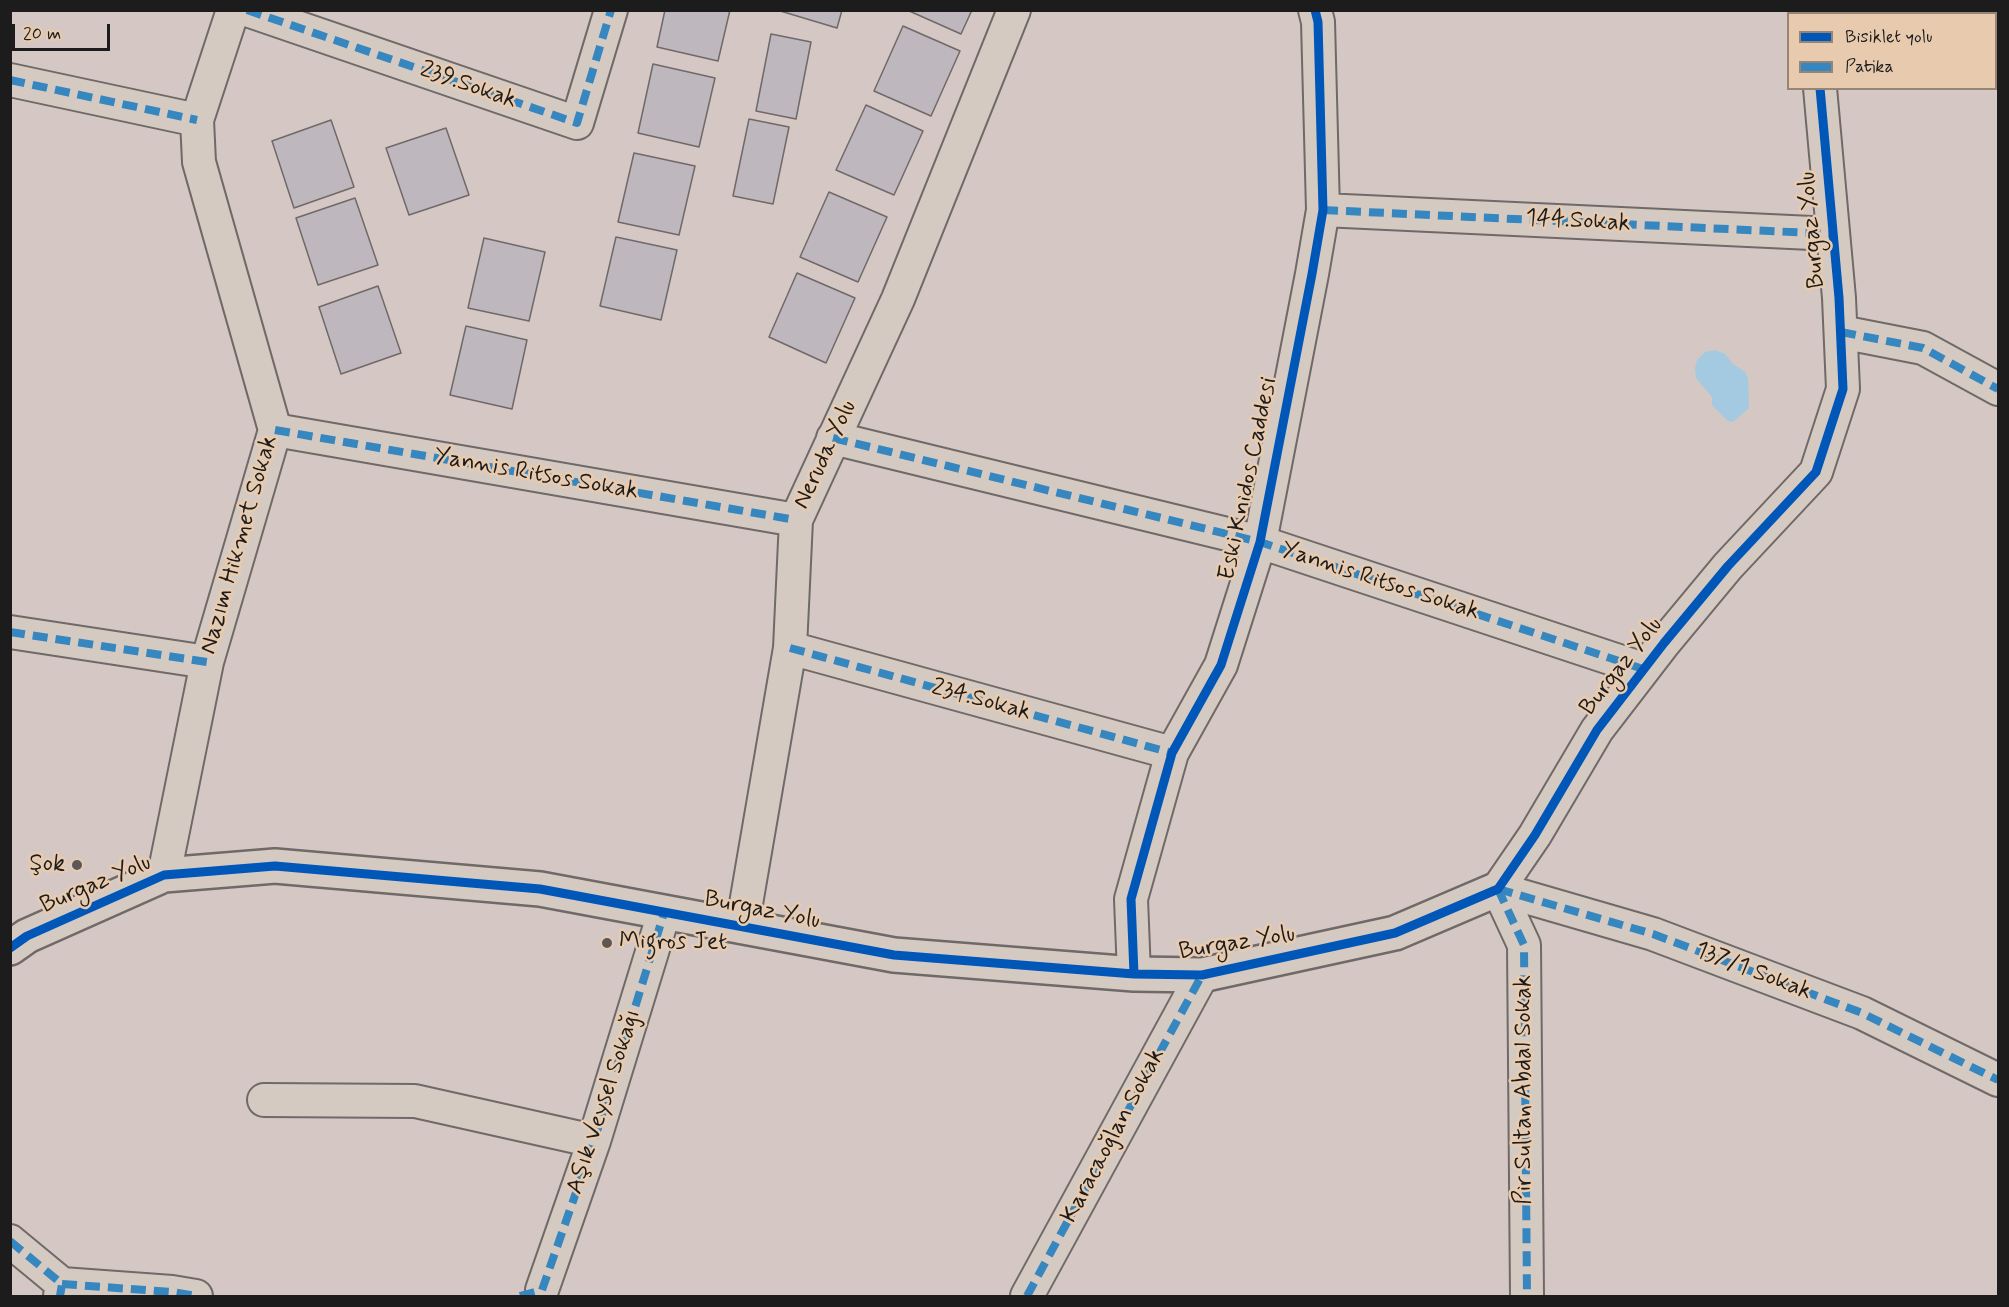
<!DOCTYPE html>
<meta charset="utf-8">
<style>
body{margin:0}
#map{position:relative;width:2009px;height:1307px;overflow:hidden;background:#d5c7c4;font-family:Mynerve,sans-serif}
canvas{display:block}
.frame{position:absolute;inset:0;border:12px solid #1c1c1c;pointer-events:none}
.legend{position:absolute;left:1787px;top:12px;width:210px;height:78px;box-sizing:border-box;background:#e8cbaf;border:2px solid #968574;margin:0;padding:8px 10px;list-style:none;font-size:18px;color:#1c1c1c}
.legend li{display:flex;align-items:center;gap:12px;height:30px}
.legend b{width:30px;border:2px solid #968574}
.scale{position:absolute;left:12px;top:24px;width:98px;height:27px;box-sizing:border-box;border:3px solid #1c1c1c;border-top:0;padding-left:8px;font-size:18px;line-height:21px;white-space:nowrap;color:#1c1c1c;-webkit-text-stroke:4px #e8cbaf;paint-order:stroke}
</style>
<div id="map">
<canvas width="2009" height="1307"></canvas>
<div class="frame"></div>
<ul class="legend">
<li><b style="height:8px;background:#0057b8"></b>Bisiklet yolu</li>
<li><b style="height:8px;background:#3686bf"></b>Patika</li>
</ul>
<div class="scale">20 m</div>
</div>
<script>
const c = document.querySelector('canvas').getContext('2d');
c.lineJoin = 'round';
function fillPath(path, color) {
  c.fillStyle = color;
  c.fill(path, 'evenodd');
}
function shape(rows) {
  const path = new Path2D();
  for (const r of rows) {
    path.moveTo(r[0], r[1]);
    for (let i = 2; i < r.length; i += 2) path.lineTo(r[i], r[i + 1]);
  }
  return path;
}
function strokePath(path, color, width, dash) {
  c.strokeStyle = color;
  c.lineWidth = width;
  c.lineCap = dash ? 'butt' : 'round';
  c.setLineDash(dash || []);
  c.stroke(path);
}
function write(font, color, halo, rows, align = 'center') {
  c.font = font + ' Mynerve,sans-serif';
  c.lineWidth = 5;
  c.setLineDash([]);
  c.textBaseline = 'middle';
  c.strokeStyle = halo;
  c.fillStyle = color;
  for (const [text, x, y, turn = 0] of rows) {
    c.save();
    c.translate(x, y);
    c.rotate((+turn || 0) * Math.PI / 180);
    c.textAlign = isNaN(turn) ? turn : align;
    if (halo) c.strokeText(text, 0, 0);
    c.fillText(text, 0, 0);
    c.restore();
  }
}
const water = shape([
 [1715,350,1725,354,1733,364,1745,372,1748,378,1749,408,1733,422,1728,421,1712,405,1712,397,1696,378,1695,368,1697,360,1705,352]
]);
const building = shape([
 [665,10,730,10,718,61,657,47,665,10],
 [777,10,842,10,837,28,777,10],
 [907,10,972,10,961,34,907,10],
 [903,26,960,51,931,116,874,91,903,26],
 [771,34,811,42,796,119,756,111,771,34],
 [653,64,715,78,699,147,638,133,653,64],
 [866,105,923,131,894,195,836,170,866,105],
 [749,119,789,127,773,204,733,196,749,119],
 [331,120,354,187,294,208,272,141,331,120],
 [446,128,469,195,409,215,386,148,446,128],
 [634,153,695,166,679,235,618,222,634,153],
 [829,192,887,217,858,282,800,257,829,192],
 [355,198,378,265,318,285,296,218,355,198],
 [616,237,677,250,661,320,600,306,616,237],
 [484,238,545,252,529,321,468,308,484,238],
 [797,273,855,298,826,363,769,337,797,273],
 [378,286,401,353,341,374,319,307,378,286],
 [466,326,527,340,512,409,450,395,466,326]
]);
const street = shape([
 [247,10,577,123,611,10],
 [1812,10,1813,14],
 [10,80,197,120],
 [1323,210,1833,234],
 [1841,332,1923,348,1998,389],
 [275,430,796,520],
 [833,438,1260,542,1643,669],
 [10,632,207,662],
 [790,648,1172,753],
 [164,875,207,662,275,430,199,162,197,120,233,10],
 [1498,889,1535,835,1597,730,1664,643,1728,566,1816,472,1843,389,1839,298,1820,88],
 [1498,889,1653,934,1862,1013,1998,1080],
 [1498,889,1524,945,1527,1296],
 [742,927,790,648,796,520,898,299,1014,10],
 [1134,974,1131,899,1172,753,1221,665,1260,542,1312,274,1323,210,1318,22,1315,10],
 [264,1100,415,1101,594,1141],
 [10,1241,62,1284,60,1296],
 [62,1284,172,1292,196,1296],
 [542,1290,594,1141,664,913],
 [1027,1296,1202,975]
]);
const secondary = shape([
 [10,948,27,936,164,875,275,866,540,889,894,955,1134,974,1202,975,1395,933,1498,889]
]);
const quiet = shape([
 [247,10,577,123,611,10],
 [10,80,197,120],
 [1323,210,1833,234],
 [1841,332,1923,348,1998,389],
 [275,430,796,520],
 [833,438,1260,542,1643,669],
 [10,632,207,662],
 [790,648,1172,753],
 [1498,889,1653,934,1862,1013,1998,1080],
 [1498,889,1524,945,1527,1296],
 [10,1241,62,1284,60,1296],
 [62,1284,172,1292,196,1296],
 [542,1290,594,1141,664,913],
 [520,1296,542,1290],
 [1027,1296,1202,975]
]);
const cycleway = shape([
 [10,948,27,936,164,875,275,866,540,889,894,955,1134,974,1202,975,1395,933,1498,889,1535,835,1597,730,1664,643,1728,566,1816,472,1843,389,1839,298,1820,88],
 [1134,974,1131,899,1172,753,1221,665,1260,542,1312,274,1323,210,1318,22,1315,10]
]);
const markers = [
 [77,865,6,"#5d5857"],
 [607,943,6,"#5d5857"]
];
const streetNames = [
 ["239.Sokak",468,86,19],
 ["144.Sokak",1578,222,3],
 ["Burgaz Yolu",1813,230,-95],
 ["Neruda Yolu",826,455,-65],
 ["Yannis Ritsos Sokak",536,475,10],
 ["Eski Knidos Caddesi",1249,479,-78],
 ["Nazım Hikmet Sokak",240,545,-74],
 ["Yannis Ritsos Sokak",1380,582,18],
 ["Burgaz Yolu",1622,667,-52],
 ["234.Sokak",981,701,15],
 ["Burgaz Yolu",96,885,-23],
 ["Burgaz Yolu",762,911,11],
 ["Burgaz Yolu",1237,944,-9],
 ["137/1 Sokak",1753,972,21],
 ["Pir Sultan Abdal Sokak",1525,1090,-90],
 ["Aşık Veysel Sokağı",605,1102,-72],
 ["Karacaoğlan Sokak",1114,1136,-62]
];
const poiNames = [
 ["Şok",65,865],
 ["Migros Jet",619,943,"left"]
];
fillPath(water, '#a3cae1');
fillPath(building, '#beb7be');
strokePath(building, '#6f6968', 1.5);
strokePath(street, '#6f6968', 36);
strokePath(secondary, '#6f6968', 38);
strokePath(street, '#d5cac2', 32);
strokePath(secondary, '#d5cac2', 33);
strokePath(quiet, '#3686bf', 8, [15, 8]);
strokePath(cycleway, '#0057b8', 9);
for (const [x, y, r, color] of markers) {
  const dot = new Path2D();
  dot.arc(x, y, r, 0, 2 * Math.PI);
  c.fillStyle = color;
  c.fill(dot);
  strokePath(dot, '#e8cbaf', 2);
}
write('24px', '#1c1c1c', '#e8cbaf', streetNames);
write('24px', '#1c1c1c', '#e8cbaf', poiNames, 'right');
</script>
